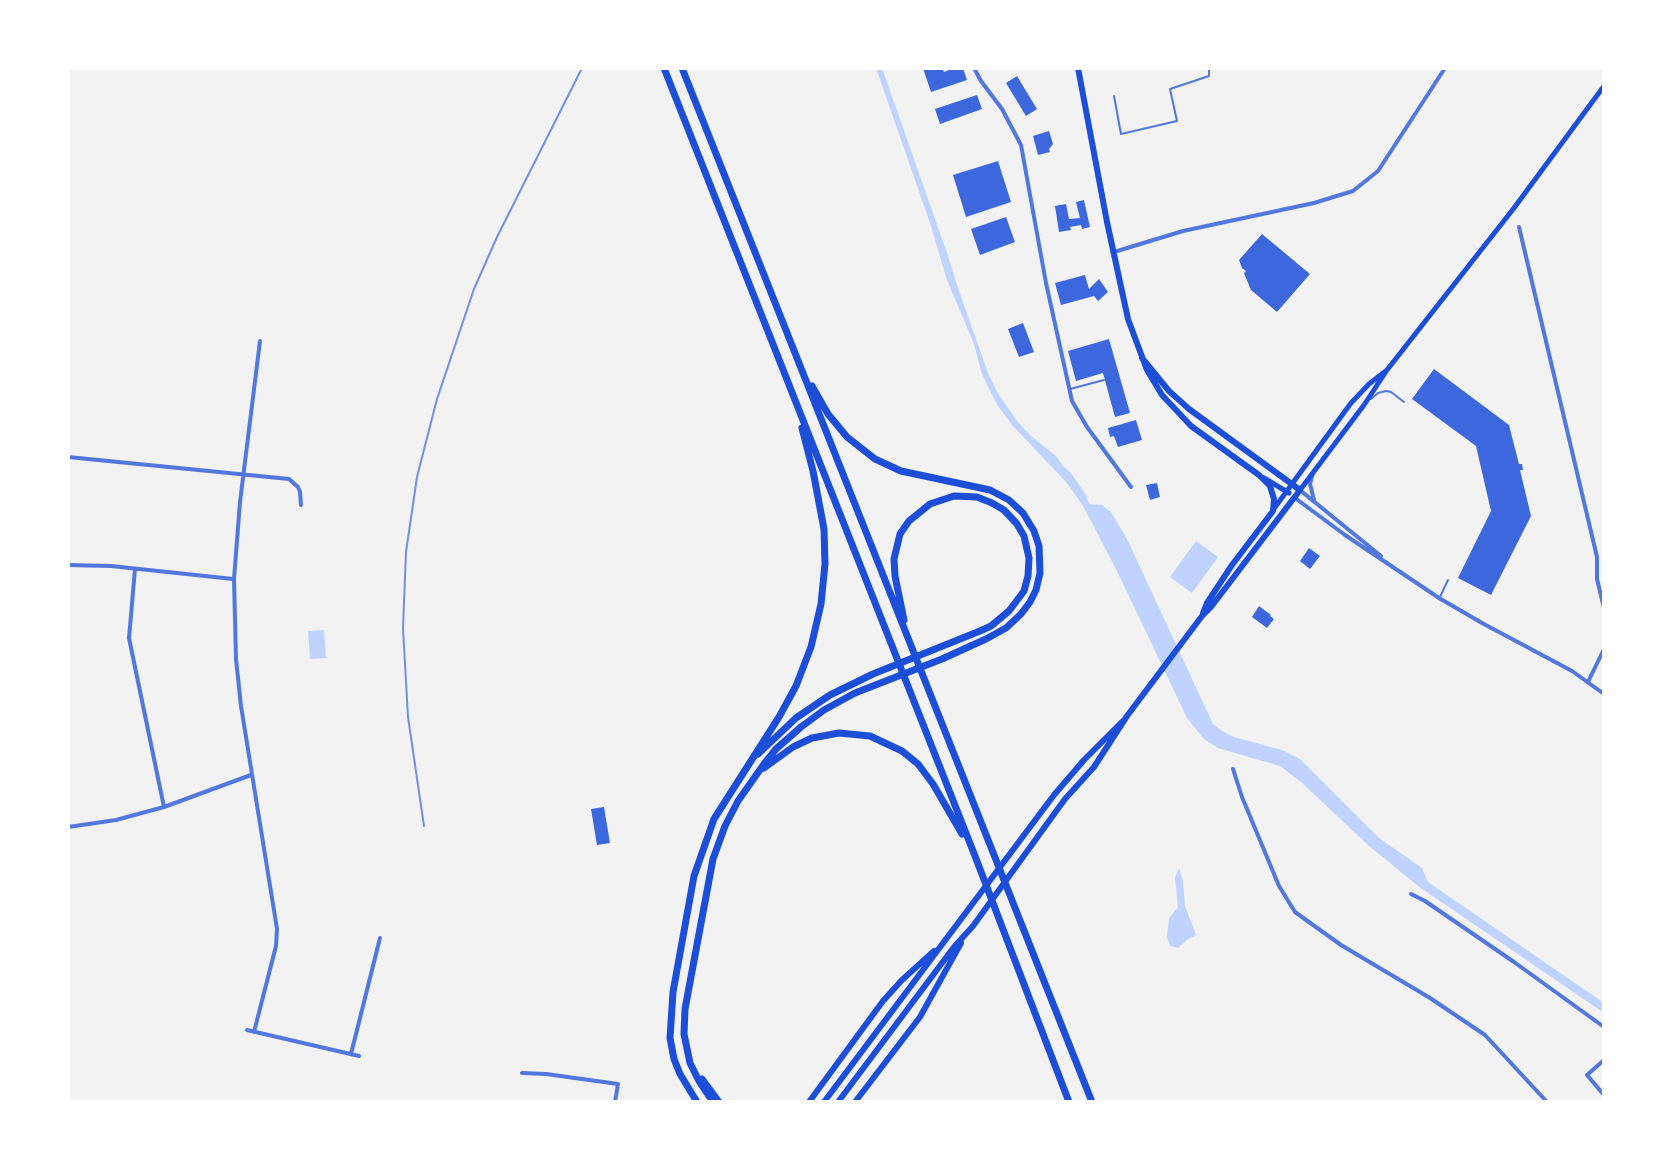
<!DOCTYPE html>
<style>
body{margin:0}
#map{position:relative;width:1672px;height:1170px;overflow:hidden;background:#f2f2f2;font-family:Cabin,sans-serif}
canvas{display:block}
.frame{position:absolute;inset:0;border:70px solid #fff;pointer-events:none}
</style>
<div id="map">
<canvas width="1672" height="1170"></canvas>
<div class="frame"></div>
</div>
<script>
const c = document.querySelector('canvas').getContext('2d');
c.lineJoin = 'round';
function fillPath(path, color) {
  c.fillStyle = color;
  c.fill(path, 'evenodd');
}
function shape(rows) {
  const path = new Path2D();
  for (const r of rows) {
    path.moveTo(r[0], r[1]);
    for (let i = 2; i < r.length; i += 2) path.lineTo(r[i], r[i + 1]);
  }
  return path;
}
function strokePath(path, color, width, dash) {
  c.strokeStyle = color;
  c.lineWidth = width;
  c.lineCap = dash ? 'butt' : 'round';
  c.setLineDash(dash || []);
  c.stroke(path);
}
const water = shape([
 [876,68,882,68,947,253,957,285,988,373,997,392,1017,421,1030,435,1056,456,1063,466,1071,473,1086,495,1089,504,1102,505,1111,512,1127,539,1213,724,1222,731,1234,737,1282,750,1300,759,1379,838,1422,868,1428,882,1604,1003,1604,1013,1418,886,1368,845,1302,783,1280,766,1218,748,1204,739,1187,718,1116,569,1083,506,1067,483,1013,426,998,406,988,387,981,371,974,344,947,280,930,223],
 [1196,541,1218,557,1192,593,1170,577],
 [324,630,326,658,310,659,308,631],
 [1179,868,1183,881,1185,906,1196,935,1187,940,1178,948,1170,946,1167,937,1169,918,1178,907,1175,878]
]);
const building = shape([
 [923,68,942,68,944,72,954,68,963,68,967,80,931,92],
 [1017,76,1037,109,1026,116,1006,83],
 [977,95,982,109,940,124,935,109],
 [1049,131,1053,144,1049,149,1050,152,1038,155,1033,136],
 [998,161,1011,202,966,217,953,175],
 [1084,200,1090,227,1082,229,1081,225,1070,227,1071,230,1059,232,1055,206,1066,204,1069,219,1080,218,1076,202],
 [1006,217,1015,242,980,255,971,229],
 [1262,234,1310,274,1277,312,1251,290,1244,273,1246,271,1242,268,1239,260],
 [1085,275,1089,289,1099,279,1108,292,1098,301,1094,296,1061,305,1055,283],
 [1023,323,1034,352,1019,357,1008,329],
 [1109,339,1130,413,1115,417,1103,373,1076,381,1068,351],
 [1434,369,1509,425,1519,464,1522,464,1523,470,1520,470,1531,516,1491,595,1458,578,1491,511,1476,446,1412,399],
 [1136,420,1142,440,1118,447,1114,436,1110,437,1108,428],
 [1157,483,1160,497,1150,500,1146,485],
 [1309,548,1320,556,1310,569,1300,561],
 [1259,606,1271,615,1270,616,1274,619,1267,628,1252,617],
 [604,807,610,843,597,845,591,809]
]);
const service = shape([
 [1114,96,1121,134,1177,121,1170,89,1209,76,1209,68],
 [1070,389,1104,380],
 [1371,399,1378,393,1386,391,1391,392,1404,402],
 [1440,597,1448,580]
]);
const minor = shape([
 [974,68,981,81,1002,109,1021,145,1046,283,1072,401,1087,427,1131,487],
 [1519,227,1597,557,1597,579,1604,608],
 [1114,252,1183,231,1314,203,1353,191,1378,171,1445,68],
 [68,457,289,479,298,487,300,492,301,505],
 [68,565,111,566,233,579],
 [135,569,129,638,164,807],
 [1588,682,1604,649],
 [1233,769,1242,797,1279,886,1295,912,1341,945,1430,998,1485,1035,1547,1102],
 [68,827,116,820,164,807,251,775],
 [1411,894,1425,901,1514,962,1604,1027],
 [247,1030,359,1056],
 [254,1032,276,946,277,929,241,706,236,659,234,579,240,502,260,341],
 [351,1054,380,938],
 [1604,1060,1587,1075,1604,1095],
 [522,1073,546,1074,618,1084,615,1102]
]);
const tertiary = shape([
 [1313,473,1310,484,1314,500],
 [1301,491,1381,556],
 [1295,498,1345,535,1439,598,1482,623,1572,671,1604,694]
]);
const secondary = shape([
 [1264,478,1289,493],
 [1300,490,1364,405,1387,370,1514,208,1604,86],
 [1273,510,1351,403,1369,384,1387,370]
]);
const primary = shape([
 [1078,68,1107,222,1128,319,1147,370,1162,395,1191,426,1259,475,1270,486,1274,499,1273,511,1232,565,1207,603,1203,613],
 [809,1102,883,1001,902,980,934,951],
 [824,1102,1054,795,1084,760,1123,721],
 [838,1102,954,947,973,926,1065,799,1094,767,1127,716,1202,616,1211,607,1300,490,1189,409,1169,391,1142,358],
 [855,1102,920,1017,961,943]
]);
const motorway = shape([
 [664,68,975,856,1069,1102],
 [682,68,1092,1102],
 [758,754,796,718,830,695,873,674,980,631,991,626,1009,611,1024,591,1028,576,1029,558,1024,536,1017,524,1004,510,992,503,977,497,954,496,930,504,909,521,900,534,894,559,895,576,904,620],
 [764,768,793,747,812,738,839,733,870,736,902,751,918,764,933,784,962,834],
 [702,1079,719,1102],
 [697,1102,680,1074,674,1059,670,1038,673,992,694,876,714,819,779,717,796,686,811,647,821,604,825,564,824,529,813,471,802,428],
 [713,1102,699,1081,690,1063,684,1034,685,1009,713,859,725,826,738,801,764,764,776,749,801,727,824,710,855,693,942,659,986,639,1006,628,1021,614,1030,602,1036,590,1040,573,1039,546,1034,531,1023,513,1009,500,990,490,901,471,875,459,847,437,828,414,812,386]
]);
const rail = shape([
 [424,826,408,717,403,628,406,552,417,477,437,399,474,289,497,237,582,68]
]);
fillPath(water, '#bfd3fe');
fillPath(building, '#3d67dc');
strokePath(service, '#5277de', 2);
strokePath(minor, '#5277de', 4);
strokePath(tertiary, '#5277de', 4);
strokePath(secondary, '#1d4ed8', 5);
strokePath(primary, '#1d4ed8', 6);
strokePath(motorway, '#1d4ed8', 7);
strokePath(rail, '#7290e2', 2);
</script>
